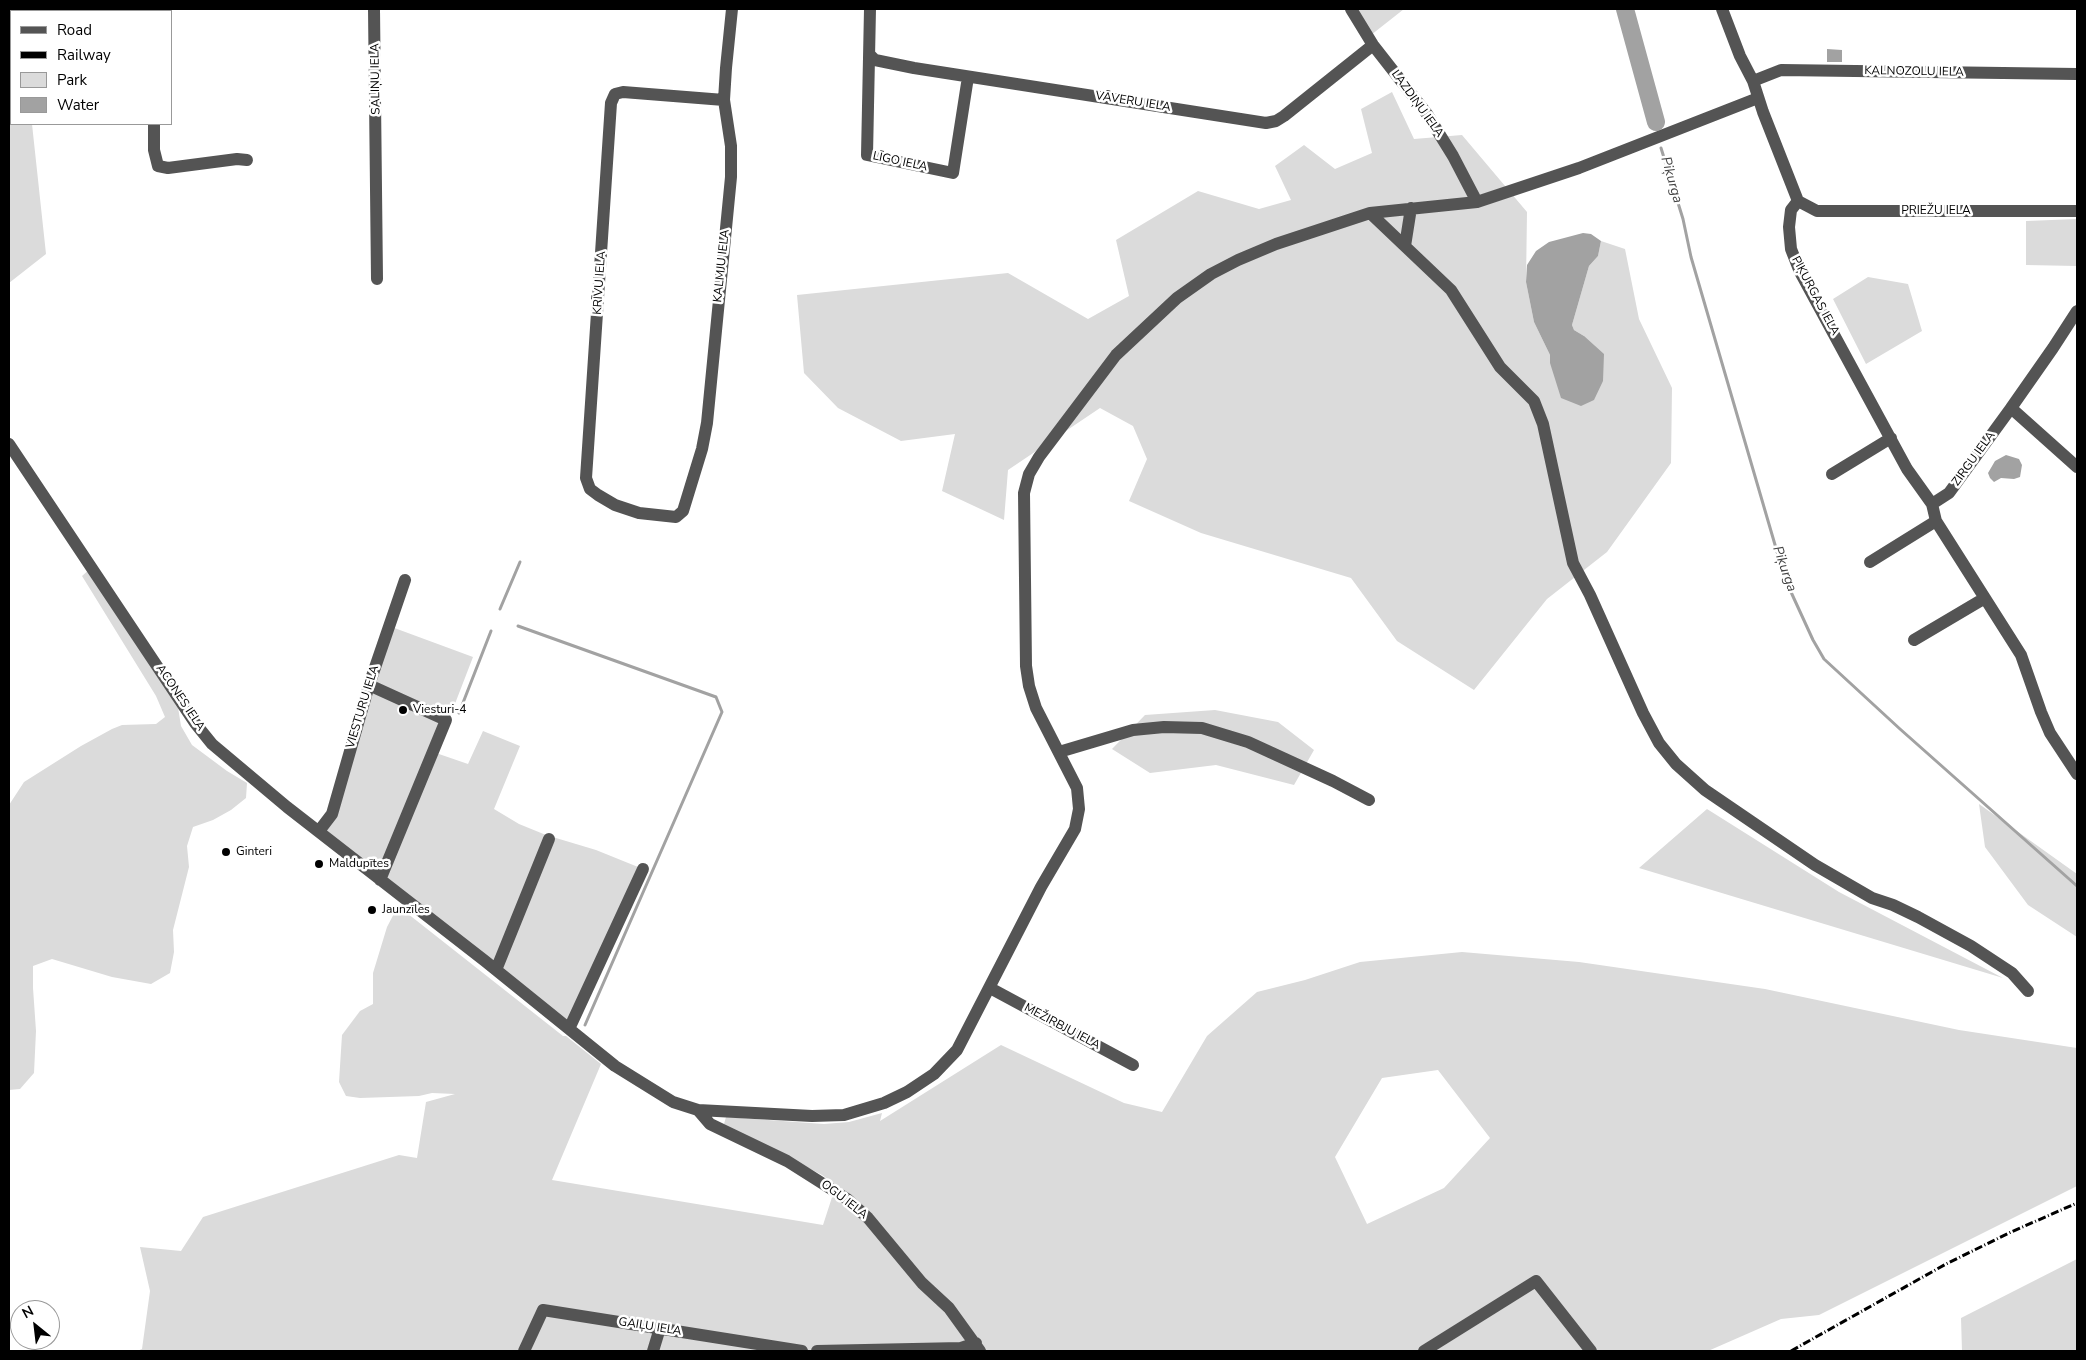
<!DOCTYPE html>
<meta charset="utf-8">
<style>
body{margin:0}
#map{position:relative;width:2086px;height:1360px;overflow:hidden;background:#fff;font-family:"Nunito Sans",sans-serif}
canvas{display:block}
.frame{position:absolute;inset:0;border:10px solid #000;pointer-events:none}
.legend{position:absolute;left:10px;top:10px;width:162px;height:115px;box-sizing:border-box;background:#fff;border:1px solid #999;margin:0;padding:6px 9px;list-style:none;font-size:15px;color:#000}
.legend li{display:flex;align-items:center;gap:10px;height:25px}
.legend b{width:25px;border:1px solid #999}
.north{position:absolute;left:10px;top:1300px;width:50px;height:50px;box-sizing:border-box;background:#fff;border:1px solid #999;border-radius:50%;rotate:331deg;font-size:14px;font-weight:700;line-height:20px;text-align:center;color:#000}
.north::after{content:'';display:block;margin:auto;width:18px;height:22px;background:#000;clip-path:polygon(50% 0,100% 100%,50% 72%,0 100%)}
</style>
<div id="map">
<canvas width="2086" height="1360"></canvas>
<div class="frame"></div>
<ul class="legend">
<li><b style="height:6px;background:#545454"></b>Road</li>
<li><b style="height:6px;background:#000"></b>Railway</li>
<li><b style="height:14px;background:#dbdbdb"></b>Park</li>
<li><b style="height:14px;background:#a2a2a2"></b>Water</li>
</ul>
<div class="north">N</div>
</div>
<script>
const c = document.querySelector('canvas').getContext('2d');
c.lineJoin = 'round';
function fillPath(path, color) {
  c.fillStyle = color;
  c.fill(path, 'evenodd');
}
function shape(rows) {
  const path = new Path2D();
  for (const r of rows) {
    path.moveTo(r[0], r[1]);
    for (let i = 2; i < r.length; i += 2) path.lineTo(r[i], r[i + 1]);
  }
  return path;
}
function strokePath(path, color, width, dash) {
  c.strokeStyle = color;
  c.lineWidth = width;
  c.lineCap = dash ? 'butt' : 'round';
  c.setLineDash(dash || []);
  c.stroke(path);
}
function write(font, color, halo, rows, align = 'center') {
  c.font = font + ' "Nunito Sans",sans-serif';
  c.lineWidth = 5;
  c.setLineDash([]);
  c.textBaseline = 'middle';
  c.strokeStyle = halo;
  c.fillStyle = color;
  for (const [text, x, y, turn = 0] of rows) {
    c.save();
    c.translate(x, y);
    c.rotate((+turn || 0) * Math.PI / 180);
    c.textAlign = isNaN(turn) ? turn : align;
    if (halo) c.strokeText(text, 0, 0);
    c.fillText(text, 0, 0);
    c.restore();
  }
}
const green = shape([
 [9,9,21,9,21,11,11,11,11,124,32,124,46,254,9,283],
 [1355,9,1404,9,1371,35],
 [1392,92,1414,139,1462,135,1527,212,1526,282,1534,322,1550,355,1550,363,1584,336,1574,330,1572,325,1589,266,1598,256,1601,241,1625,249,1639,319,1672,388,1671,463,1607,552,1547,599,1474,690,1397,641,1351,578,1201,533,1129,501,1147,459,1133,426,1100,408,1008,470,1004,520,942,491,955,434,901,441,838,408,804,373,797,295,1008,273,1088,319,1129,296,1116,240,1198,191,1259,209,1291,200,1275,166,1304,145,1335,169,1372,153,1361,109],
 [2077,219,2077,266,2026,265,2026,221],
 [1868,277,1908,284,1922,331,1866,364,1833,299],
 [92,567,177,701,181,726,192,745,227,771,247,783,246,798,231,810,213,820,193,827,187,846,189,867,173,930,174,952,170,973,151,984,112,977,52,959,33,966,33,988,36,1031,34,1073,20,1089,9,1090,9,805,24,782,81,746,112,729,122,725,156,724,165,717,156,696,82,576],
 [389,626,473,657,436,753,468,764,483,731,520,746,494,809,519,824,546,835,596,850,643,869,569,1029,319,831,332,814],
 [1215,710,1278,722,1314,750,1294,785,1216,765,1150,773,1112,749,1145,715],
 [1979,804,2077,874,2077,937,2028,905,1985,847],
 [1707,809,1839,892,2003,978,1639,868],
 [398,906,563,1036,566,1036,601,1064,552,1180,823,1225,836,1185,822,1175,724,1124,726,1117,824,1124,849,1122,882,1113,880,1121,1001,1045,1124,1103,1162,1112,1207,1036,1257,992,1305,980,1360,962,1462,952,1579,962,1765,989,1959,1030,2077,1048,2077,1186,1819,1315,1781,1319,1708,1351,137,1351,142,1349,150,1291,140,1247,181,1251,203,1217,399,1155,417,1158,426,1102,455,1094,432,1093,419,1096,360,1098,346,1096,339,1082,342,1035,360,1011,373,1004,373,973,387,927],
 [1438,1070,1490,1138,1444,1188,1367,1224,1335,1157,1382,1078],
 [2077,1259,2077,1351,1962,1351,1961,1318]
]);
const water = shape([
 [1827,49,1842,50,1842,62,1827,62],
 [1583,233,1591,234,1601,241,1598,256,1589,266,1572,325,1574,330,1584,336,1604,354,1603,381,1594,400,1581,406,1561,398,1550,363,1550,355,1534,322,1526,282,1527,265,1536,251,1549,242],
 [2006,455,2019,459,2022,465,2020,477,2014,479,2001,478,1994,482,1990,478,1988,473,1995,461]
]);
const stream = shape([
 [1661,148,1683,219,1691,257,1785,579,1813,640,1824,659,1900,729,2077,886],
 [500,609,520,562],
 [518,626,716,697,722,712,585,1025],
 [459,713,491,631]
]);
const river = shape([
 [1625,9,1656,122]
]);
const minor = shape([
 [154,9,154,11],
 [374,9,377,279],
 [870,9,867,155,953,173,968,77],
 [1351,9,1373,45,1427,114,1453,156,1477,202],
 [1722,9,1740,56,1753,81,1763,112,1798,201],
 [871,56,875,60,914,68,1266,123,1276,121,1284,116,1373,45],
 [1753,81,1781,70,2077,74],
 [724,100,623,92,615,94,611,103,586,478,590,489,598,495,615,505,639,513,676,517,683,511,702,449,707,423,731,177,731,146,724,100,726,68,732,9],
 [154,124,154,150,158,166,168,168,237,159,247,160],
 [1798,201,1791,210,1789,227,1791,249,1800,272,1907,469,1932,504,1936,521,2021,655,2041,712,2050,733,2077,774],
 [1798,201,1817,211,2077,211],
 [1370,213,1451,290,1500,367,1534,401,1543,424,1573,563,1590,595,1643,713,1659,743,1676,764,1705,790,1815,865,1872,898,1893,905,1918,917,1971,946,2012,973,2028,991],
 [1405,246,1411,208],
 [2011,408,2053,348,2077,311],
 [9,444,195,723,212,744,287,807,485,961,615,1066,673,1102,698,1110,812,1116,844,1115,884,1103,907,1092,934,1074,957,1050,1041,887,1075,829,1079,809,1077,788,1036,708,1029,686,1026,666,1024,493,1029,474,1039,457,1116,355,1177,298,1211,274,1238,260,1276,244,1370,213,1477,202,1579,168,1758,98],
 [1832,474,1891,438],
 [1932,504,1949,493,2011,408,2077,467],
 [1870,562,1936,521],
 [1914,640,1985,598],
 [369,685,446,720,380,880],
 [1059,752,1133,730,1164,727,1202,728,1248,742,1333,781,1369,800],
 [319,831,332,814,369,685,405,580],
 [496,970,549,839],
 [990,988,1133,1065],
 [569,1029,643,869],
 [698,1110,710,1124,787,1161,847,1199,868,1218,922,1283,949,1308,980,1351],
 [524,1351,543,1310,802,1351],
 [653,1351,660,1328],
 [817,1351,961,1348,976,1343],
 [1424,1351,1536,1281,1591,1351]
]);
const rail = shape([
 [1791,1351,1946,1264,2011,1232,2077,1203]
]);
const markers = [
 [403,710,5,"#000"],
 [226,852,5,"#000"],
 [319,864,5,"#000"],
 [372,910,5,"#000"]
];
const streetNames = [
 ["KALNOZOLU IELA",1914,72,1],
 ["SALIŅU IELA",376,79,-91],
 ["VĀVERU IELA",1133,102,9],
 ["LAZDIŅU IELA",1417,104,54],
 ["LĪGO IELA",900,162,12],
 ["PRIEŽU IELA",1936,211],
 ["KALMJU IELA",722,266,-84],
 ["KRĪVU IELA",600,283,-86],
 ["PIĶURGAS IELA",1815,296,62],
 ["ZIRGU IELA",1974,459,-54],
 ["ACONES IELA",180,698,56],
 ["VIESTURU IELA",363,707,-73],
 ["MEŽIRBJU IELA",1062,1027,28],
 ["OGU IELA",844,1200,38],
 ["GAIĻU IELA",650,1327,9]
];
const poiNames = [
 ["Viesturi-4",413,710],
 ["Ginteri",236,852],
 ["Maldupītes",329,864],
 ["Jaunzīles",382,910]
];
const waterNames = [
 ["Piķurga",1671,180,74],
 ["Piķurga",1784,569,71]
];
fillPath(green, '#dbdbdb');
fillPath(water, '#a2a2a2');
strokePath(stream, '#a2a2a2', 3);
strokePath(river, '#a2a2a2', 18);
strokePath(minor, '#545454', 12);
strokePath(rail, '#000', 3, [8, 2.5, 1, 2.5]);
for (const [x, y, r, color] of markers) {
  const dot = new Path2D();
  dot.arc(x, y, r, 0, 2 * Math.PI);
  c.fillStyle = color;
  c.fill(dot);
  strokePath(dot, '#fff', 2);
}
write('12px', '#000', '#fff', streetNames);
write('12px', '#000', '#fff', poiNames, 'left');
write('italic 14px', '#434343', '#fff', waterNames);
</script>
